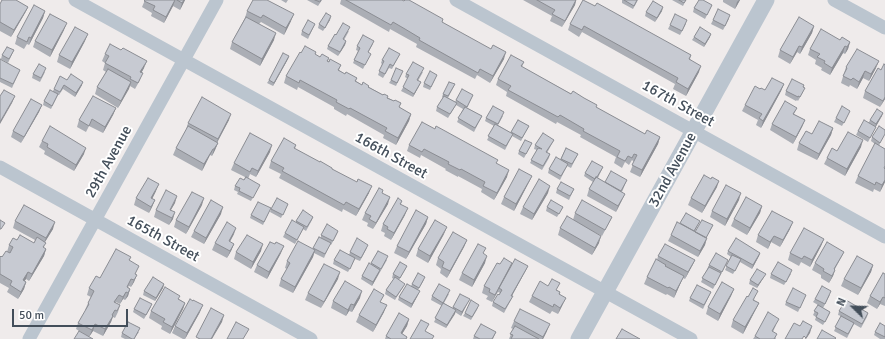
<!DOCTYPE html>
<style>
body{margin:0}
#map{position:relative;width:885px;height:339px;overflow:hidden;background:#efebeb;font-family:Signika,sans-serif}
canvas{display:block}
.north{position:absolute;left:833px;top:287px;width:40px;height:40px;-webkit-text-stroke:3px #fff;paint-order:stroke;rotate:293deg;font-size:11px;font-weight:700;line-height:16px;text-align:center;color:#434e5a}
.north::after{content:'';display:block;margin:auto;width:14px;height:18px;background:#434e5a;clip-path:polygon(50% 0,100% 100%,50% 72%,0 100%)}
.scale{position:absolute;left:12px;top:309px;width:116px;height:18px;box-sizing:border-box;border:2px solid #434e5a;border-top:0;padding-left:5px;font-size:12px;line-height:14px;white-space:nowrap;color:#434e5a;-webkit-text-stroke:3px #fff;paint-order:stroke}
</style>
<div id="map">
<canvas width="885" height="339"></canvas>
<div class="north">N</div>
<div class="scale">50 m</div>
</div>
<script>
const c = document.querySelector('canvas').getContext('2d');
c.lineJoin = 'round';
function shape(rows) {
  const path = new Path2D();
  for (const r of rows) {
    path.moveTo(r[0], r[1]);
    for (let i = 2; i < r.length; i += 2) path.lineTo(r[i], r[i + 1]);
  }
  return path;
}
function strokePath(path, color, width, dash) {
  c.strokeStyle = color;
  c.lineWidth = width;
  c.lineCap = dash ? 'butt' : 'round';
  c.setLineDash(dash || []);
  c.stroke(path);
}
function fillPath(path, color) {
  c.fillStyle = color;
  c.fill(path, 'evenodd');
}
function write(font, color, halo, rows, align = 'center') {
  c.font = font + ' Signika,sans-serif';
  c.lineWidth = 4;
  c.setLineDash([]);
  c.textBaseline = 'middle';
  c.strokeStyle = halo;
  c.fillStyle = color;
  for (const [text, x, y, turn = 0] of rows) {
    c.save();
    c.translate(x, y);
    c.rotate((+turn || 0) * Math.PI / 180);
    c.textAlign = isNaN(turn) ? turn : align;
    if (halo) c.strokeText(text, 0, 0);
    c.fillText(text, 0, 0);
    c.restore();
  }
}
const minor = shape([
 [75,0,691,339],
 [456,0,885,237],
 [834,0,885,28],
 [0,167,311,339],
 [29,339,217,0]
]);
const tertiary = shape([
 [579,339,766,0]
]);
const wall = shape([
 [17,0,17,1,28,7,25,13,11,37,0,31,0,4],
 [145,0,185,0,180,10,173,6,164,23,151,16,152,13,142,7],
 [281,0,288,0,286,3],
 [307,0,322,0,318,6],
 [341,0,402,0,442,22,504,59,490,83,477,75,475,79,416,47,417,44,390,29,389,32,340,4],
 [523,0,576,0,575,5,562,27,550,21,552,16],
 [622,0,638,0,633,9,622,3],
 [672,0,686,0,683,6],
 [722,0,740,0,735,9,723,2,723,0],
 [712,5,705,19,693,12,694,8],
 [595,6,691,55,690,59,699,72,686,96,673,89,675,84,582,32,579,37,568,30,570,24],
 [45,11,43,18,29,45,27,44,24,49,15,44,17,37],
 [247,11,291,21,284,35,261,22,259,24,274,40,260,66,230,49,232,42,245,18],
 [662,11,655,22,645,16,646,12],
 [729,19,723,30,711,24,713,20],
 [330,20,323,31,318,28,319,24],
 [315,24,308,39,301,35,302,31],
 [686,24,680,35,668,29,670,25],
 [814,26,812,33,800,54,797,52,790,64,778,57,780,50],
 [64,30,50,57,33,47,35,41],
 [349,31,344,40,346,41,345,45,338,56,327,49,328,46,336,35],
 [694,37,710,37,704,47,692,40],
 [840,40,850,42,848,49,845,54,843,53,830,75,821,70,822,68,815,64,816,60,808,55,810,49],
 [85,41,70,69,57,62,59,55],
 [373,44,368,53,369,57,363,69,353,63,358,51,356,50,357,46],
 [14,50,8,63,1,59,2,55],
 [316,52,315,55,320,57,329,58,328,61,341,65,339,70,345,74,357,78,356,81,362,85,369,87,394,101,401,103,399,107,411,114,409,121,396,145,383,138,384,135,347,114,346,116,334,109,334,107,298,87,297,90,284,83,286,76],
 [105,54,144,68,141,73,140,80,135,89,130,86,118,108,95,94,97,87,106,72,103,70,105,63,102,61],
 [400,54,392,69,389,68,383,78,378,75,382,64,381,63,382,60],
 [289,56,288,59,273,86,267,83,269,80],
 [0,60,20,70,12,88,0,82],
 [524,62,522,67,645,134,660,137,658,144,640,177,630,172,634,162,632,160,629,165,625,162,622,168,614,163,616,157,580,137,581,135,557,122,556,124,506,96,507,92,496,85,498,79],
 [846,67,876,68,869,81,863,78,857,89,850,85,849,87,841,83],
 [881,70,885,99,880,107,863,98,865,91],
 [45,72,40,82,32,78,33,74],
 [423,72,418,81,419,86,413,97,401,91,408,79,405,77,406,74],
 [401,75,396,86,389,83,391,80],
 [437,75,430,90,423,87,424,83],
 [67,80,82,85,75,97,63,89,59,95,58,95,51,109,43,105,44,101,53,91,54,89],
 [455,84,448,98,455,102,456,100,473,95,467,108,482,116,474,132,457,122,463,109,456,105,448,118,436,111,437,107,443,98,442,97,443,94],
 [784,84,781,91,761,128,756,125,758,120,742,111,745,105,760,89,765,90],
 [804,85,803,92,798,101,797,100,796,101,785,95,786,91],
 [42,105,39,112,21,143,11,137,13,131],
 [116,108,113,115,103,133,89,126,86,132,77,127,79,120],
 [797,108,794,114,805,120,802,127,793,144,770,130,772,124],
 [850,111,842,126,834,122,836,118],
 [883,113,868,142,856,135,858,131,869,122,870,120],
 [503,116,498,125,511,133,518,120,529,126,521,141,512,136,505,150,487,140,494,126,485,121,486,118],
 [229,120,217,143,218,143,215,150,212,156,210,155,202,171,173,155,176,148,186,130,188,123],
 [833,128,831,135,817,160,797,150,799,143,812,134],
 [885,130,879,146,885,149,885,182,880,192,874,189,873,192,855,183,858,176,875,144,871,141,872,137],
 [554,140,547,153,550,154,549,158,542,170,530,163,537,150,534,149,535,145],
 [42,141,84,154,74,171,44,154,45,151,39,147],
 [532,143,524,158,518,154,519,151],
 [296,145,295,149,332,169,369,193,356,216,343,209,342,212,279,178,281,174,269,168,271,161],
 [409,145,496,164,507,177,494,200,481,192,482,189,458,176,458,177,445,170,446,169,421,155,420,158,407,151],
 [861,147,845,176,824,164,827,158,837,151],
 [566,148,578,154,571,168,567,166,560,180,548,173,549,169,560,160],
 [270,152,256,177,250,174,248,179,258,188,251,201,237,194,238,192,234,190,235,186,244,180,245,177,231,170,234,163],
 [603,167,598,178,605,182,627,180,622,192,622,200,616,212,587,196,589,189,593,182,584,176,585,173],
 [532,176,529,182,514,211,501,204,504,197],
 [711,179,717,187,702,213,688,205,691,198],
 [557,189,574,189,569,200,556,193],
 [156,191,152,199,155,200,152,207,149,213,134,205,136,198],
 [382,193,388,204,373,229,367,226,368,223,362,220,365,213],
 [548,193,532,220,520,214,523,207],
 [739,200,725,226,710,217,712,211],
 [402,201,401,204,405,215,391,240,384,236,385,233,381,231,383,224],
 [175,203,171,210,173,219,169,225,154,217,156,210],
 [288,204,281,218,270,212,271,209],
 [202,205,186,234,174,227,176,220],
 [762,206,760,213,747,235,731,226,734,219],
 [547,207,563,207,557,217,546,211],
 [271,208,263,225,250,218,251,215],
 [575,213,612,217,609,223,602,236,592,231,599,243,592,255,558,235,560,228,573,220],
 [221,214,204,244,191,237,194,231],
 [313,217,312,220,306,231,303,229,295,244,283,237,285,233,296,223,296,221],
 [428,217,426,224,406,259,394,253,397,246],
 [15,221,53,229,45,242,44,248,46,249,44,256,29,281,26,279,24,281,26,282,24,289,18,299,7,292,9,288,0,283,0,257,2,257,7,252,9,245,17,240,34,243,35,240,13,228],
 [700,221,695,231,695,232,713,225,706,238,705,245,698,257,668,241,671,235,680,224],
 [790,229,780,247,771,242,768,249,756,242,758,235],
 [338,231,337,234,331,245,330,244,324,258,314,253,313,257,293,293,279,286,281,279,287,269,285,268,287,261,313,249,319,237,321,238,321,235],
 [234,234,230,242,234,244,231,251,227,258,212,250,215,243],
 [444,234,428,263,416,256,418,249],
 [824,239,821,246,810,267,801,262,799,266,788,260,790,253],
 [467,240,464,247,447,278,440,273,441,269,436,265,438,258],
 [367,248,360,261,355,259,348,272,333,264,334,260,349,255,350,252],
 [261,251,251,269,234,259,236,252],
 [378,251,387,260,372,286,361,279,362,276,371,264],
 [728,251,760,253,759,256,752,269,740,262,733,274,725,270,731,257,727,254],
 [844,252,841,258,835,269,833,276,829,283,821,278,821,275,812,270,815,263],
 [281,253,267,279,254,272,257,265],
 [484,254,485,263,472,287,459,280,462,273],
 [658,256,695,260,692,266,685,279,683,278,674,298,667,294,666,295,644,284,647,277,657,260],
 [131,257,129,261,136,275,134,282,131,287,129,286,128,287,130,289,128,296,125,300,123,299,120,304,116,302,116,303,120,305,118,312,115,318,113,317,111,322,103,336,93,331,89,337,76,329,78,323,86,310,85,310,88,303,91,297,87,295,89,288,100,278],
 [512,263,510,267,528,266,526,270,512,296,511,300,504,313,492,306,493,302,500,293,498,292,492,302,486,299,488,296,482,293,484,286,500,264],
 [727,263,713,289,701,282,709,265],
 [873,265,871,272,858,295,841,286,844,279],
 [407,266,405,270,399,280,403,287,395,300,385,294,386,290,394,279,392,278,393,274],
 [771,274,791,274,784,285,770,278],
 [885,274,885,306,880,304,877,309,867,303,870,296],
 [764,277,757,288,749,284,750,280],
 [338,279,321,308,305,300,308,293],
 [424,280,418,290,418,295,411,308,398,300,399,297,411,286,412,284],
 [164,284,163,288,155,301,143,295,144,291],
 [734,289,731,296,718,321,706,314,708,307],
 [557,290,560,292,560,294,563,304,558,314,552,311,550,314,529,302,532,296],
 [711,292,703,309,689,301,690,298],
 [449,294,444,303,452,308,453,307,470,299,468,302,461,316,455,312,446,328,434,322,442,306,431,300,432,296],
 [806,295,798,312,785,305,786,302],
 [830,295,823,308,830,312,829,315,823,325,815,320,816,317,813,315,818,305,813,302,815,299],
 [360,298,352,312,349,311,346,316,331,308,333,301],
 [755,298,754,300,759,303,756,309,743,334,731,327,733,320],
 [179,299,185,303,183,309,170,334,161,329,162,326,149,318,151,311],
 [381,302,384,312,373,332,356,322,359,315],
 [151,307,144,319,133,312,134,309],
 [478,308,471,320,463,316,465,313],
 [839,311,868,313,867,317,861,328,854,324,847,338,834,331,841,316,838,315],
 [200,312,185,339,183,339,172,333,175,326],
 [409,319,407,326,402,334,407,337,406,339,385,339,386,336],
 [514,321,547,331,543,339,509,339,513,329,511,328],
 [776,325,773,332,776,339,753,339,755,336],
 [885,326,885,339,880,339,874,335,875,332],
 [139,332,134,339,125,339,121,337,122,333],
 [496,332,493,339,473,339,474,336]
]);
const shadedWall = shape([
 [175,0,173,6,164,23,166,17],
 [184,0,185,0,180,10,182,3],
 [576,0,575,5,562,27,565,21],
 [739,0,740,0,735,9,737,2],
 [28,7,25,13,11,37,14,30],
 [663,7,662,11,655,22,657,18],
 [45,11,43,18,29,45,31,38],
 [294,14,291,21,284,35,286,28],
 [331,16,330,20,323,31,325,28],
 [67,23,64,30,50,57,52,50],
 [814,26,812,33,800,54,802,47],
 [276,33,274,40,260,66,262,59],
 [88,34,85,41,70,69,72,62],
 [711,34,710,37,704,47,705,44],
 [346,41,345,45,338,56,340,52],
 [850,42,848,49,845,54,847,47],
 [799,46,797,52,790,64,793,57],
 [845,46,843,53,830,75,832,68],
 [506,52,504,59,490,83,493,76],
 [289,56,288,59,273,86,274,83],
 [147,61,144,68,138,79,140,72],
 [879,61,876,68,869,81,871,74],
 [701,66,699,72,686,96,688,89],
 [865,71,863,78,857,89,859,82],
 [83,82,82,85,75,97,76,93],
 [131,82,129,89,118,108,121,101],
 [421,82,419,86,413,97,414,94],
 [784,84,781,91,761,128,763,121],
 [15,96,12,103,0,124,0,122],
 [885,97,885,99,880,107],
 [42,105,39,112,21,143,24,137],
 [116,108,113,115,103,133,105,127],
 [883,113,882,116,875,128,876,124],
 [231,114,229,120,215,146,218,139],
 [411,114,409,121,396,145,398,138],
 [805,120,802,127,793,144,796,137],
 [833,128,831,135,817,160,819,154],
 [660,137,658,144,640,177,642,170],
 [863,140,861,147,845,176,847,169],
 [218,143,215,150,212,156,214,149],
 [272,145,270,152,256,177,258,171],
 [86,148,84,154,74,171,76,165],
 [213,149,202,171,204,164],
 [509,170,507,177,494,200,497,193],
 [532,176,529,182,514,211,516,204],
 [885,180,885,182,880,192,882,185],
 [719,181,717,187,702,213,705,206],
 [159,184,156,191,149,205,151,198],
 [372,186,369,193,356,216,359,209],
 [550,186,548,193,532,220,534,214],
 [741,193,739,200,725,226,727,219],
 [625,194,616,212,618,206],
 [177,196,175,203,167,216],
 [390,197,388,204,373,229,376,223],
 [204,198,202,205,186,234,189,227],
 [155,200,152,207,149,213,151,207],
 [762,206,760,213,747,235,750,228],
 [223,207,221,214,204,244,206,238],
 [408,208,405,215,391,240,394,233],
 [175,212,173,219,169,225,172,218],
 [428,217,426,224,406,259,409,252],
 [55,222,53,229,43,245,46,238],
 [793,222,790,229,780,247,783,240],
 [447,227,444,234,428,263,430,256],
 [236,228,234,234,226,248,229,241],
 [601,236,599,243,592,255,595,248],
 [774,236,771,242,768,249,770,242],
 [707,238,705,245,698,257,700,251],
 [824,239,821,246,810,267,812,260],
 [467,240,464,247,447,278,450,271],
 [234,244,231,251,227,258,230,251],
 [263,244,261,251,251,269,253,262],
 [284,246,281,253,267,279,269,272],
 [46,249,44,256,29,281,32,274],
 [315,250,313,257,293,293,295,287],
 [760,253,759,256,752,269,753,265],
 [487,256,485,263,472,287,474,280],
 [695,260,692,266,685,279,688,272],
 [512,263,510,270,499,288,492,302,495,295],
 [873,265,871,272,858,295,861,288],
 [528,266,526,270,510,299,511,296],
 [380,270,379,273,372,286,373,282],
 [835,270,833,276,829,283,832,276],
 [28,272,26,279,21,287,23,280],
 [340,272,338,279,321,308,324,302],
 [766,274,764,277,757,288,758,285],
 [137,275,134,282,131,287,134,280],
 [684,276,681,282,674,298,676,291],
 [26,282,24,289,18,299,21,292],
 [164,284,163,288,155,301,156,298],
 [130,289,128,296,125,300,128,293],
 [734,289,731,296,718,321,720,314],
 [362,291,360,298,352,312,354,305],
 [420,291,418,295,411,308,412,304],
 [126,292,123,299,120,304,123,297],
 [883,297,880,304,877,309,880,302],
 [566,298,558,314,560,308],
 [470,299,468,302,461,316,462,312],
 [185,303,183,309,170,334,172,327],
 [759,303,756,309,743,334,745,327],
 [351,304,349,311,346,316,348,310],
 [203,305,200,312,185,339,187,333],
 [387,305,384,312,373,332,376,325],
 [456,310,455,314,446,328,447,325],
 [224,315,222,322,212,339,211,339],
 [113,316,111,322,103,336,105,329],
 [409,319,407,326,399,339,401,333],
 [95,324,93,331,89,337,92,330],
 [550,324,547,331,543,339,542,339],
 [812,326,810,333,806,339,805,339]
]);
const building = shape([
 [2,0,16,0,28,7,14,30,0,22,0,4,2,0],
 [145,0,175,0,166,17,153,10,155,6,144,1,145,0],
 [177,0,184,0,182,3,177,0],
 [253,0,267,0,294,14,286,28,263,15,261,18,247,11,253,0],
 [315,0,321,0,320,2,315,0],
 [346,0,402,0,404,1,405,0,409,0,443,19,442,22,491,49,493,45,506,52,493,76,480,69,478,73,419,40,420,38,405,29,393,22,391,25,346,0],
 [537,0,576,0,565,21,552,14,555,10,537,0],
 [583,0,595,6,597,3,691,55,689,59,701,66,688,89,676,82,678,78,584,26,582,30,570,24,583,0],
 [624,0,637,0,634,6,624,0],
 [679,0,686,0,684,3,679,0],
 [699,0,703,0,712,5,707,15,694,8,699,0],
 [653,1,663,7,657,18,646,12,653,1],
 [34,5,45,11,31,38,29,37,27,42,17,37,34,5],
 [718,9,730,15,725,26,713,20,718,9],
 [326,13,331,16,325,28,319,24,326,13],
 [50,14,67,23,52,50,35,41,50,14],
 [675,14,687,20,682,31,670,25,675,14],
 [246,17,276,33,262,59,232,42,246,17],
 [799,17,814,26,802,47,799,46,793,57,780,50,799,17],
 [308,20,315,24,309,35,302,31,308,20],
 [343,23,350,27,343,39,346,41,340,52,328,46,335,34,336,35,343,23],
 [75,27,88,34,72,62,59,55,75,27],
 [700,27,711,34,705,44,694,37,700,27],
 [821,29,840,40,842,37,850,42,847,47,845,46,832,68,824,63,825,61,817,57,820,54,810,49,821,29],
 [363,35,374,41,368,52,371,54,365,65,354,60,360,48,357,46,363,35],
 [110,44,121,50,123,48,147,61,140,72,143,73,138,83,130,79,131,77,105,63,109,56,105,54,110,44],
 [305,46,316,52,315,54,320,57,322,54,329,58,327,61,329,62,330,59,341,65,338,70,345,74,346,72,357,78,355,81,362,85,363,82,369,86,368,87,383,95,384,94,388,96,387,98,394,101,395,100,401,103,399,107,411,114,398,138,385,131,387,128,350,108,349,109,336,102,337,100,300,80,299,83,286,76,300,52,301,53,305,46],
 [7,47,14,50,9,59,2,55,7,47],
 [389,48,400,54,393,66,390,64,385,74,379,71,384,61,382,60,389,48],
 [857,49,879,61,871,74,865,71,859,82,853,78,851,80,843,76,847,68,846,67,857,49],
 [283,53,289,56,274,83,269,80,283,53],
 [511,55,524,62,521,66,571,94,573,91,584,98,597,105,596,107,645,134,647,130,660,137,642,170,632,165,637,155,634,154,632,158,628,156,625,161,617,157,620,151,583,131,584,129,560,115,558,117,508,90,511,86,498,79,511,55],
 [0,59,20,70,13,84,0,78,0,59],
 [413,62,424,68,417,80,421,82,414,94,403,87,409,75,406,74,413,62],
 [39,64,46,68,41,78,33,74,39,64],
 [884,64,885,65,885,97,883,101,865,91,878,68,881,70,884,64],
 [396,68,403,71,397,83,391,80,396,68],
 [108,69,131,82,121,101,97,87,108,69],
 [430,71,437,75,431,87,424,83,430,71],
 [71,74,83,82,76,93,64,85,60,92,54,89,60,76,67,80,71,74],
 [772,78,784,84,763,121,759,118,762,114,745,105,755,86,760,89,761,88,765,90,772,78],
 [792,79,804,85,803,87,805,88,800,97,798,96,798,97,786,91,792,79],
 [449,82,455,84,448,96,443,94,449,82],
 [462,89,473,95,467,107,456,100,462,89],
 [4,90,15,96,0,122,0,96,4,90],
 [50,90,58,94,52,106,44,101,50,90],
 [93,96,116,108,105,127,92,119,89,126,79,120,93,96],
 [444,96,457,103,450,114,437,107,444,96],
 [202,97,231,114,218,139,188,123,202,97],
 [31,99,42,105,24,137,13,131,31,99],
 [785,101,797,108,793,114,805,120,796,137,772,124,785,101],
 [493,106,504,112,498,124,486,118,493,106],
 [842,106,850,111,844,123,836,118,842,106],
 [465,107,482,116,475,128,458,118,465,107],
 [877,109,883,113,876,124,870,120,877,109],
 [518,120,529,126,522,138,511,132,518,120],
 [864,120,876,127,870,138,858,131,864,120],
 [819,121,833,128,819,154,799,143,806,131,812,134,819,121],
 [422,122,435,129,436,126,498,160,496,163,509,170,497,193,483,186,485,182,461,169,460,170,448,164,449,162,424,149,422,152,409,145,422,122],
 [495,124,513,134,506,146,488,136,495,124],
 [50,126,86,148,76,165,47,147,48,144,42,141,50,126],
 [188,126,218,143,214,149,213,149,204,164,176,148,188,126],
 [879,126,885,130,885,134,880,143,872,137,879,126],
 [848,132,863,140,847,169,827,158,832,148,837,151,848,132],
 [250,133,272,145,258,171,252,168,250,172,234,163,250,133],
 [543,133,554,140,546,152,550,154,543,166,531,160,538,148,542,149,535,145,543,133],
 [284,138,296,145,294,148,320,162,320,161,332,168,332,169,357,182,358,179,372,186,359,209,346,202,344,205,282,171,284,168,271,161,284,138],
 [525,140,532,143,526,154,519,151,525,140],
 [875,143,885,149,885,166,884,168,885,169,885,180,882,185,876,182,875,185,858,176,875,143],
 [566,148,578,154,572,164,561,159,566,148],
 [556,157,568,164,561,176,549,169,556,157],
 [592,161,603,167,597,177,596,177,595,179,585,173,592,161],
 [519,169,532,176,516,204,504,197,519,169],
 [611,171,627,180,621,191,605,182,611,171],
 [704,175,711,179,712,177,719,181,705,206,691,198,704,175],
 [246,177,260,185,253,198,239,191,240,188,235,186,240,178,244,180,246,177],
 [596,177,625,194,618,206,589,189,596,177],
 [148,178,159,184,151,198,155,200,151,207,136,198,148,178],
 [539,179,550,186,534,214,523,207,539,179],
 [561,182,574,189,570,196,557,189,561,182],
 [726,185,741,193,727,219,712,211,726,185],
 [379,188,383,190,382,193,390,197,376,223,369,219,371,216,365,213,379,188],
 [166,190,177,196,170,210,175,212,172,218,156,210,166,190],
 [192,192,204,198,189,227,176,220,192,192],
 [746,197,762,206,750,228,734,219,746,197],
 [277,198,288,204,283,215,271,209,277,198],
 [398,198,402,201,400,204,408,208,394,233,387,229,388,227,383,224,398,198],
 [211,200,223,207,206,238,194,231,211,200],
 [551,200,563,207,559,214,547,207,551,200],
 [582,200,612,217,605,230,575,213,582,200],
 [258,202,271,208,264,222,251,215,258,202],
 [24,205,55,222,46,238,15,221,24,205],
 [303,210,313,217,307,227,296,221,303,210],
 [416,210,428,217,409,252,397,246,416,210],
 [772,211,793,222,783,240,774,236,770,242,758,235,772,211],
 [686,213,700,221,694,231,680,223,686,213],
 [567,216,601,236,595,248,560,228,567,216],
 [0,220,5,223,1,229,0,229,0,220],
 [292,220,304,227,297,240,285,233,292,220],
 [435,220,447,227,430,256,418,249,435,220],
 [702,220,713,225,706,238,695,232,702,220],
 [227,222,236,228,229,241,234,244,230,251,215,243,227,222],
 [677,222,707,238,700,251,671,235,677,222],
 [327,224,338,231,333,241,321,235,327,224],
 [804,228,824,239,812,260,804,256,802,259,790,253,804,228],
 [453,232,467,240,450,271,442,267,444,262,438,258,453,232],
 [20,235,34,243,37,237,46,243,43,247,46,249,32,274,28,272,23,280,26,282,21,292,10,285,12,281,0,274,0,257,1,256,2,257,6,251,10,253,13,247,9,245,13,238,17,240,20,235],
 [247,235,263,244,253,262,236,252,247,235],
 [319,237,331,243,325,254,313,248,319,237],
 [357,238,368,245,361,258,350,252,357,238],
 [736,238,760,253,753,265,728,251,736,238],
 [298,241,315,250,295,287,281,279,290,263,287,261,298,241],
 [270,242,275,244,276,242,284,246,269,272,257,265,270,242],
 [827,242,844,252,834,269,835,270,832,276,823,271,824,269,815,263,827,242],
 [478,244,486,248,483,253,487,256,474,280,462,273,478,244],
 [665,244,695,260,688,272,658,256,665,244],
 [116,249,131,257,129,260,139,266,135,274,137,275,134,280,131,279,127,287,130,289,128,293,126,292,123,297,119,295,114,302,120,305,117,311,115,310,112,315,113,316,105,329,95,324,92,330,78,323,89,304,88,303,94,291,89,288,96,276,100,278,116,249],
 [340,250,355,258,350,269,334,260,340,250],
 [378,251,388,256,381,269,371,263,378,251],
 [716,253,728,260,722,272,709,265,716,253],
 [732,255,741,259,735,271,726,266,732,255],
 [857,256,873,265,861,288,844,279,857,256],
 [504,258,512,263,495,295,489,292,490,289,484,286,497,263,500,264,504,258],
 [515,259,528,266,511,296,513,296,505,309,493,302,498,294,499,295,502,290,499,288,515,259],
 [656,259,666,265,665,266,684,276,676,291,669,287,668,288,647,277,656,259],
 [400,262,407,266,400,278,393,274,400,262],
 [778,262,792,270,786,282,771,274,778,262],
 [369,263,380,270,373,282,362,276,369,263],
 [324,264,340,272,324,302,308,293,324,264],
 [709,267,721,273,715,285,702,278,709,267],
 [757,269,766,274,758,285,750,280,757,269],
 [418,273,425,277,419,288,412,284,418,273],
 [883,273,885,274,885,298,883,297,880,302,870,296,883,273],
 [153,277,164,284,156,298,144,291,153,277],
 [395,277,405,284,396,297,386,290,395,277],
 [552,279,560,283,556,290,560,292,559,294,566,298,560,308,554,304,553,307,532,296,540,281,548,286,552,279],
 [345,281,362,291,354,305,351,304,348,310,333,301,345,281],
 [722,282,734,289,720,314,708,307,722,282],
 [407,284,420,291,412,304,399,297,407,284],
 [439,284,450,290,443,303,432,296,439,284],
 [697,285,711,292,704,305,690,298,697,285],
 [822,286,831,291,825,304,815,299,822,286],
 [165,287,180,296,178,299,185,303,172,327,163,322,165,319,151,311,165,287],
 [753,288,758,291,753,300,759,303,745,327,733,320,747,296,748,297,753,288],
 [793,288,806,295,800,308,786,302,793,288],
 [374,289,384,295,380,302,387,305,376,325,359,315,374,289],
 [460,294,470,299,462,312,453,307,460,294],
 [140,298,152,304,146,315,134,309,140,298],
 [190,299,193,301,193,300,203,305,187,333,175,326,190,299],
 [471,300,479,305,472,317,465,313,471,300],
 [846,300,868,313,862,324,839,311,846,300],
 [443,303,456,310,447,325,435,318,443,303],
 [818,305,830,312,825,322,816,317,818,313,814,311,818,305],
 [211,308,224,315,211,339,200,339,196,337,211,308],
 [520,309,550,324,543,337,514,321,520,309],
 [768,312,779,319,772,331,777,334,774,339,760,339,755,336,768,312],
 [399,313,409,319,401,333,407,337,406,339,391,339,386,336,399,313],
 [841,316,854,323,848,334,835,327,841,316],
 [421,320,429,324,425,331,434,336,432,339,410,339,421,320],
 [803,321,812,326,806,338,804,336,802,339,785,339,794,323,800,326,803,321],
 [128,322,140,328,134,339,132,339,122,333,128,322],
 [236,322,249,329,243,339,227,339,236,322],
 [880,323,885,326,885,337,875,332,880,323],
 [481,324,496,332,492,339,480,339,474,336,481,324],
 [515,326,539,339,511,339,513,335,510,334,515,326],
 [622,329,640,339,616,339,622,329],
 [822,330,836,338,835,339,817,339,822,330],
 [79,331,93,339,74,339,79,331]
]);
const streetNames = [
 ["167th Street",678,104,29],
 ["166th Street",391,156,29],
 ["29th Avenue",109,162,-61],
 ["32nd Avenue",673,170,-61],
 ["165th Street",163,239,29]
];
strokePath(minor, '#bbc5cf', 13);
strokePath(tertiary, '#bbc5cf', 17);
fillPath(wall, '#abaeb5');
fillPath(shadedWall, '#8b8d93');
fillPath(building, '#c7cad2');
strokePath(building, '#8b8d93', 1);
write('15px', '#434e5a', '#fff', streetNames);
</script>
